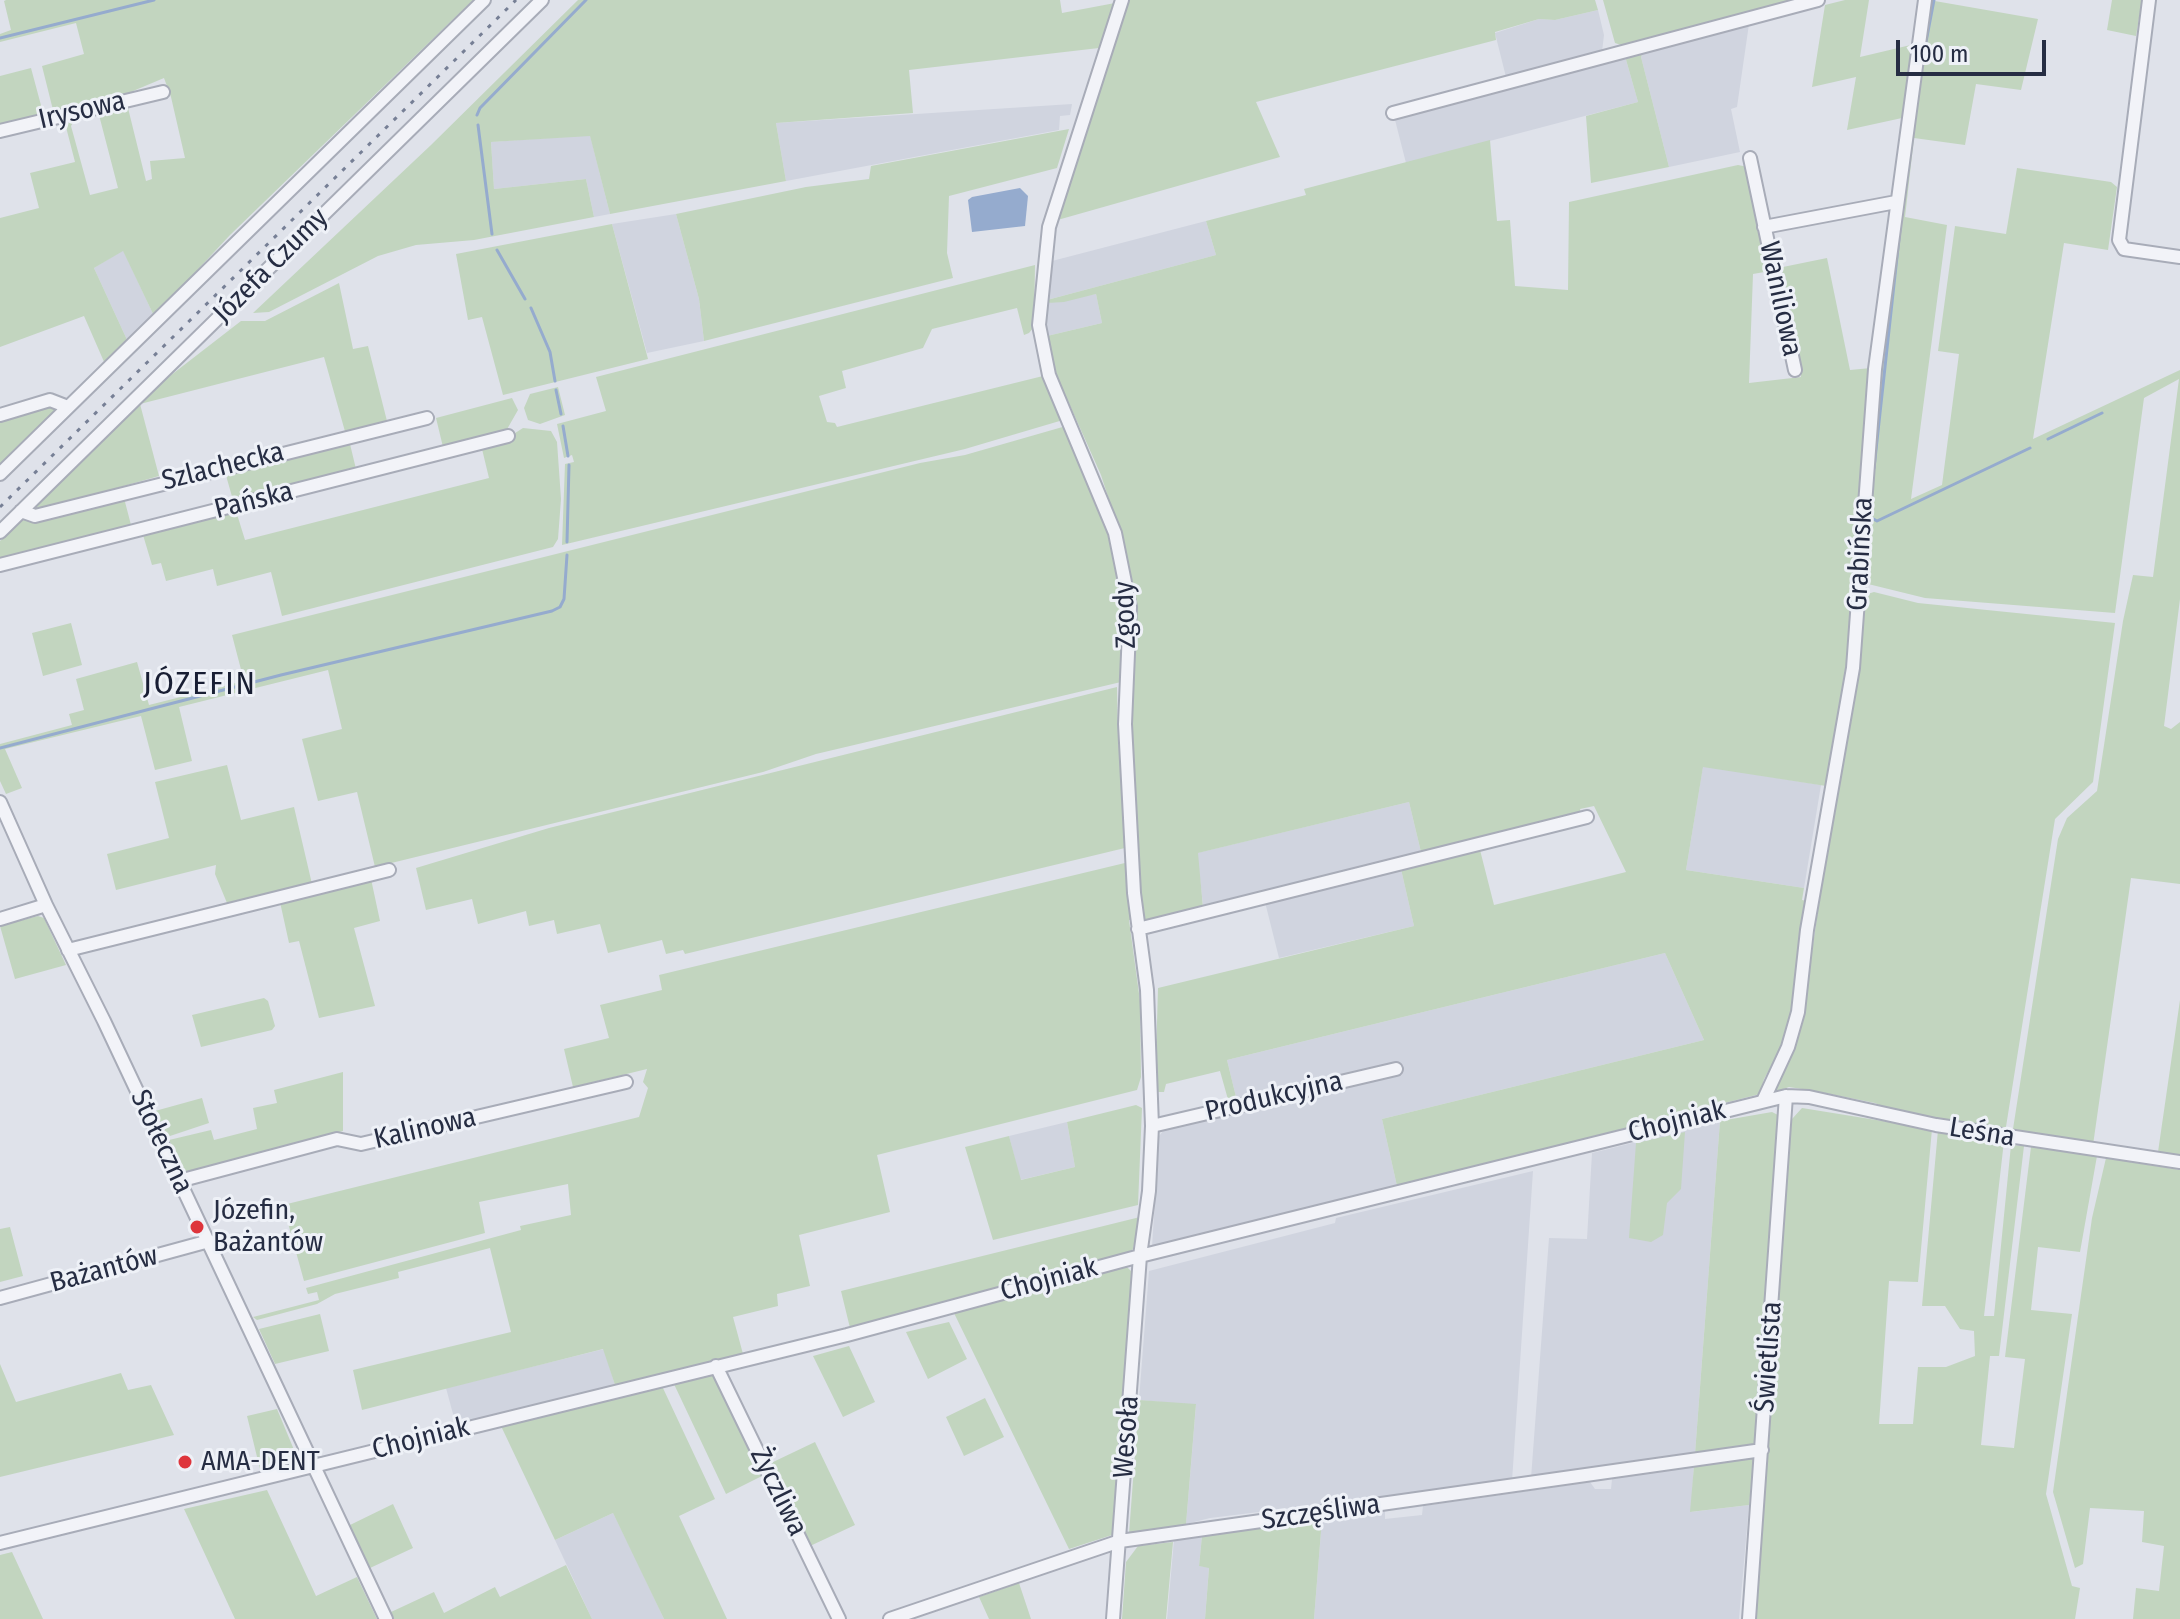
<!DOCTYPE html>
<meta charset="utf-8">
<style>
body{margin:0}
#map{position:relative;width:2180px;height:1619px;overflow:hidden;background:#dfe2ea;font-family:"Fira Sans Condensed",sans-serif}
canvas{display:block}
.scale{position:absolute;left:1896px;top:40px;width:150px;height:36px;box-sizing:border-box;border:4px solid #262d43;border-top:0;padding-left:10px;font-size:24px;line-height:28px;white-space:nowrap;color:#262d43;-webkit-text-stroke:6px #eef1f7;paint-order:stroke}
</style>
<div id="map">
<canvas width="2180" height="1619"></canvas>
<div class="scale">100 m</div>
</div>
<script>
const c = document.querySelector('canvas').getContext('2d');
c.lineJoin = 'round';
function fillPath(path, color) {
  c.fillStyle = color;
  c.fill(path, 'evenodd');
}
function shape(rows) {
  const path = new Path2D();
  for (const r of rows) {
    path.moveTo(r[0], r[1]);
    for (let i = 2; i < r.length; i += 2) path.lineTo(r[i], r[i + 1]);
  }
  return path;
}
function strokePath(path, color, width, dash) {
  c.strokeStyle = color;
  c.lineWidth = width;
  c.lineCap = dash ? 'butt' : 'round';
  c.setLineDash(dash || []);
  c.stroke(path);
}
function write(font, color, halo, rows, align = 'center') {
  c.font = font + ' "Fira Sans Condensed",sans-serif';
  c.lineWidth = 6;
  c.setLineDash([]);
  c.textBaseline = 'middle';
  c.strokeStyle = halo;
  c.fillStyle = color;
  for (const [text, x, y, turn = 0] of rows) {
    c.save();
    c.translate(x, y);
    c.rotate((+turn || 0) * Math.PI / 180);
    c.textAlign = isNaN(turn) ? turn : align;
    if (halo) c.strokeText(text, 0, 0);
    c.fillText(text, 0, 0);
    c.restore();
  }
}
const built = shape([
 [1598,10,1604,35,1602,52,1507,81,1495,33,1539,19,1555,20],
 [1749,24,1737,107,1731,109,1740,152,1669,167,1641,57,1643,52],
 [1625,56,1638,102,1406,163,1394,116],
 [1072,104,1070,115,1060,116,1059,130,786,181,776,123],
 [590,135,610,214,594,217,586,179,494,189,491,142],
 [676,214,699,299,704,341,647,353,612,224],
 [1206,221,1216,255,1047,300,1052,261],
 [123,250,154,316,128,342,94,268],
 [1096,294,1102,323,1047,336,1047,303],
 [1703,766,1821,785,1804,888,1686,870],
 [1409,802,1421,852,1203,905,1197,853],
 [1401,869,1414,926,1279,958,1265,902],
 [1665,953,1704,1040,1382,1119,1397,1186,1152,1247,1159,1136,1164,1130,1397,1076,1394,1062,1237,1101,1227,1060],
 [1720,1121,1695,1454,1531,1478,1549,1238,1587,1239,1592,1153],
 [1067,1122,1075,1167,1020,1180,1009,1136],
 [1533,1171,1512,1481,1210,1518,1186,1524,1196,1405,1139,1400,1149,1271,1335,1223,1336,1218],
 [604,1349,615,1385,456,1425,446,1388],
 [1694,1466,1691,1512,1749,1505,1739,1619,1314,1619,1322,1519,1385,1511,1385,1519,1422,1515,1423,1506,1590,1482,1595,1489,1611,1489,1612,1479],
 [613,1513,634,1555,664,1619,592,1619,555,1540],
 [1202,1536,1199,1566,1209,1567,1205,1619,1167,1619,1174,1540]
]);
const green = shape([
 [6,0,473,0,230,235,189,279,192,283,154,316,123,251,94,268,128,342,105,364,84,316,0,347,0,218,39,208,30,173,75,162,66,127,62,124,74,121,71,126,90,195,118,188,99,115,128,108,146,181,152,179,150,161,185,158,171,97,164,78,126,94,59,112,53,110,42,66,84,54,76,23,0,42,0,34,11,30,4,1],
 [578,0,1060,0,1062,13,1115,3,1099,48,909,70,913,113,776,123,786,181,610,214,590,136,491,142,494,189,586,179,594,217,474,240,416,245,378,256,269,312,253,313,431,145],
 [1128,0,1595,0,1598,10,1555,20,1539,19,1495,32,1496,40,1256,102,1280,157,1054,221],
 [1603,0,1799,0,1621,45,1615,43],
 [1845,0,1869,0,1860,57,1915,44,1902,118,1847,130,1856,77,1812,87,1825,5],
 [1929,0,2038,19,2021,90,1976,84,1965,145,1914,138,1905,217,1947,225,1911,499,1942,485,1959,354,1938,351,1955,226,2006,234,2017,168,2111,182,2117,187,2108,250,2064,243,2033,439,2180,370,2180,599,2164,726,2171,729,2180,722,2180,884,2131,878,2093,1145,2013,1129,2058,839,2067,818,2097,791,2123,621,2133,575,2153,577,2179,379,2144,398,2115,613,1925,598,1864,583,1873,427],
 [2112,0,2142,0,2136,36,2107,30],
 [1643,52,1641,57,1669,167,1591,183,1586,116,1638,102,1625,56],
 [31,68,42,109,36,116,0,126,0,76],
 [1069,129,1057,168,949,196,947,253,953,278,704,341,699,299,676,214,806,187,869,179,871,166],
 [1490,140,1497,221,1510,220,1515,286,1568,290,1569,202,1738,165,1748,167,1770,271,1753,274,1749,383,1801,377,1778,268,1827,258,1850,370,1871,368,1849,647,1826,786,1703,767,1686,870,1804,888,1802,900,1807,901,1787,1038,1764,1079,1760,1094,1397,1186,1382,1119,1704,1040,1665,953,1227,1060,1237,1101,1229,1103,1220,1071,1166,1084,1164,1092,1155,1092,1158,988,1414,926,1401,869,1480,850,1494,905,1626,872,1594,806,1580,809,1581,813,1421,852,1409,802,1198,853,1203,908,1145,923,1140,915,1128,733,1135,600,1124,546,1101,475,1055,372,1047,336,1102,323,1096,294,1064,302,1047,303,1047,300,1216,255,1206,221,1306,195,1304,189],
 [612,224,648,359,503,395,482,317,468,320,456,254],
 [1035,265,1034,327,1029,333,1024,335,1017,308,932,329,923,348,842,371,846,388,819,396,827,422,835,423,837,427,1043,376,1063,420,965,449,562,545,565,464,574,462,572,455,564,458,557,424,606,411,596,377],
 [339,283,353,349,368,346,388,425,346,435,324,357,140,404,159,476,36,511,34,508,166,379,241,321,265,321],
 [558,387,565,415,540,424,528,420,524,408,530,394],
 [512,398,518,410,506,431,443,447,436,418],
 [55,403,57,411,0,468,0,419],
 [1066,426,1090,477,1115,556,1123,603,1121,682,816,754,763,772,375,867,357,792,318,801,302,739,342,729,328,670,179,707,192,761,155,770,141,716,5,749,22,788,6,794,0,781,0,744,72,725,69,714,84,710,76,679,137,662,149,705,244,681,232,635,920,463,965,455],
 [523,428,551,431,557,442,561,499,558,539,553,547,282,616,271,572,217,586,213,569,166,581,161,563,152,565,143,535,236,511,245,540,489,478,482,449,513,442,512,435],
 [349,440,356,469,233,500,225,472],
 [124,498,131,525,0,561,0,541,20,521],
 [1874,592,1918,603,2115,623,2093,782,2055,819,2005,1133,1901,1115,1875,1103,1815,1091,1789,1087,1775,1092,1795,1045,1803,1013,1864,595],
 [71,623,82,665,43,676,32,633],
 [1117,687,1118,736,1129,847,685,954,683,950,666,954,662,940,608,953,600,924,557,934,554,920,529,926,526,911,478,924,472,899,426,910,416,868,549,828],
 [227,765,241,820,294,807,312,884,227,903,215,874,216,865,116,890,107,854,169,838,155,782],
 [1129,862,1133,920,1129,920,1140,1001,1141,1077,1137,1090,877,1155,890,1212,799,1235,810,1286,777,1294,778,1306,733,1317,743,1354,615,1385,603,1349,362,1410,353,1370,511,1332,490,1248,398,1272,399,1278,335,1294,317,1304,257,1320,253,1317,319,1300,317,1292,308,1294,306,1288,521,1230,520,1226,571,1215,568,1184,479,1202,485,1233,304,1281,283,1205,639,1117,648,1088,643,1082,647,1069,573,1087,564,1049,609,1038,600,1005,662,990,659,975],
 [371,879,380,921,354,928,375,1006,319,1018,299,941,289,943,280,902],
 [38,916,44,918,66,965,15,979,0,926],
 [264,998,268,1001,275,1026,272,1030,201,1047,192,1015],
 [2180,1000,2180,1156,2158,1152],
 [343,1072,343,1131,184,1172,169,1140,211,1130,214,1140,257,1129,253,1108,277,1103,274,1090],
 [202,1098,209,1123,167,1137,155,1111],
 [1136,1105,1142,1108,1138,1205,993,1240,965,1147,1009,1136,1021,1180,1075,1167,1067,1122],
 [1802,1108,1932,1129,1918,1282,1889,1281,1879,1424,1913,1424,1918,1367,1946,1367,1975,1356,1974,1331,1960,1329,1945,1306,1922,1306,1938,1130,2004,1141,1984,1316,1994,1316,2011,1145,2024,1146,1999,1356,1990,1356,1981,1445,2014,1448,2025,1359,2005,1357,2031,1147,2097,1156,2080,1252,2038,1247,2031,1310,2072,1314,2046,1494,2072,1586,2080,1588,2075,1619,1752,1619,1790,1133,1792,1119],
 [1772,1112,1780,1116,1755,1445,1695,1454,1720,1121],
 [1685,1132,1681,1189,1667,1203,1663,1235,1651,1242,1629,1238,1636,1143],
 [2106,1158,2180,1170,2180,1619,2133,1619,2136,1588,2159,1591,2164,1546,2142,1542,2144,1511,2090,1508,2083,1564,2075,1568,2053,1492,2092,1218],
 [1140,1217,1133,1249,1124,1256,850,1328,841,1291],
 [10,1227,23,1276,0,1282,0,1229],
 [1126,1266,1133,1273,1112,1535,1069,1549,953,1311],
 [320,1314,329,1351,275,1364,259,1329],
 [949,1322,967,1359,928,1379,906,1332],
 [849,1346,875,1402,843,1417,813,1356],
 [0,1364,16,1402,121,1373,128,1390,151,1385,174,1435,0,1477],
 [712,1371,762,1476,726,1494,673,1382],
 [662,1386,715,1499,679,1516,727,1619,664,1619,613,1513,555,1540,501,1426],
 [985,1398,1004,1437,964,1456,946,1417],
 [1139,1400,1196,1404,1186,1524,1129,1534],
 [277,1409,297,1457,293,1462,260,1469,247,1416],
 [815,1442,855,1525,810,1546,771,1463],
 [1754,1457,1749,1505,1690,1512,1694,1466],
 [267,1490,316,1596,357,1577,377,1619,235,1619,184,1509],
 [393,1504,413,1548,370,1568,350,1525],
 [1322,1519,1314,1619,1205,1619,1209,1568,1199,1566,1202,1536],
 [1173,1542,1166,1619,1122,1619,1126,1562,1138,1546],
 [12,1552,43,1619,0,1619,0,1555],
 [566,1565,592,1619,394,1619,391,1612,434,1592,444,1613,495,1587,500,1597],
 [1019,1583,1031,1619,989,1619,979,1597]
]);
const water = shape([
 [1020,188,1028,196,1025,226,972,232,968,200,972,197]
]);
const stream = shape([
 [0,38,154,0],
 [1925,47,1934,0],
 [477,115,480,108,586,0],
 [478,125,492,234],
 [497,250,525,299],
 [531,308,550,352,555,381],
 [556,390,561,414],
 [563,426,568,456],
 [2048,439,2102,413],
 [1874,468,1900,229],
 [1868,516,1877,521,2030,448],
 [567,542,569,465],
 [0,748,281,675,552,611,560,607,564,599,567,555]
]);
const minor = shape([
 [2149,0,2119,240,2124,249,2180,257],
 [1393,113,1818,0],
 [0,131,163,92],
 [1750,158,1795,370],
 [1764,227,1896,202],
 [0,415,50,400,68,407],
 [0,474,484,0],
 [21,511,35,516,427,418],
 [0,532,542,0],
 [0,565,508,436],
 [0,802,46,905,104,1021,386,1619],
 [0,919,46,905],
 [1138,929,1587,817],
 [68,950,389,870],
 [1763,1101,1788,1047,1798,1012,1807,930,1853,668,1875,369,1925,0],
 [1152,1126,1396,1069],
 [179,1181,337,1139,361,1144,626,1082],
 [0,1298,209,1241],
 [716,1366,839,1619],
 [0,1543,847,1335,1140,1256,1786,1096,1809,1097,1936,1125,2180,1162],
 [890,1619,1120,1541,1762,1450],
 [1113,1619,1140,1256,1149,1191,1152,1126,1147,990,1134,893,1125,724,1130,607,1115,533,1049,375,1039,325,1049,227,1122,0],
 [1749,1619,1786,1096]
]);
const rail = shape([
 [0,507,516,0]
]);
const markers = [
 [197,1227,8,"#de353c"],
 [185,1462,8,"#de353c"]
];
const streetNames = [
 ["Irysowa",82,111,-13],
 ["Józefa Czumy",271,266,-45],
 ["Waniliowa",1780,299,78],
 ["Szlachecka",223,467,-14],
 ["Pańska",254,501,-14],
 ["Grabińska",1861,554,-87],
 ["Zgody",1126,615,-92],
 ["Produkcyjna",1274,1097,-13],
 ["Chojniak",1677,1122,-14],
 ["Kalinowa",425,1129,-13],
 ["Leśna",1982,1133,9],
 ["Stołeczna",161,1142,65],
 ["Bażantów",104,1270,-15],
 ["Chojniak",1049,1280,-15],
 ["Świetlista",1769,1357,-86],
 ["Wesoła",1127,1437,-86],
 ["Chojniak",421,1439,-14],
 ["Życzliwa",778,1492,64],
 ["Szczęśliwa",1321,1513,-8]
];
const poiNames = [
 ["Józefin,",213,1211],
 ["Bażantów",213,1243],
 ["AMA-DENT",201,1462]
];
const quarterNames = [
 ["JÓZEFIN",200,685]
];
fillPath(built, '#d0d4df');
fillPath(green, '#c2d5bf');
fillPath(water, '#95abce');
strokePath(stream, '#95abce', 3);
strokePath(minor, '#a8acb8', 16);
strokePath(minor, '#f2f3f8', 12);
strokePath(rail, '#767f95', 3, [4, 8]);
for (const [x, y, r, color] of markers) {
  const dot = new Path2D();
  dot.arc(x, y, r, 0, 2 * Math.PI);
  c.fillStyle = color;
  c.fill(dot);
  strokePath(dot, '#eef1f7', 3);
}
write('28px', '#262d43', '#eef1f7', streetNames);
write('28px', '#262d43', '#eef1f7', poiNames, 'left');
c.letterSpacing = '2px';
write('32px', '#181e33', '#eef1f7', quarterNames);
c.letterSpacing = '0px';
</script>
